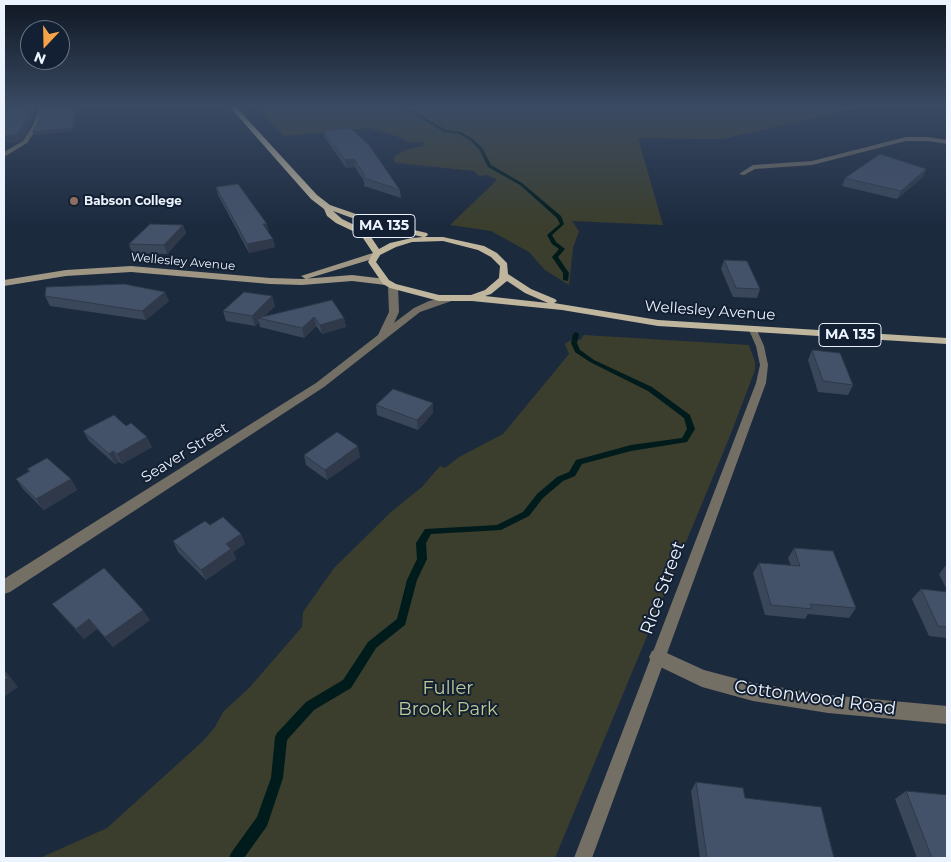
<!DOCTYPE html>
<style>
body{margin:0}
#map{position:relative;width:951px;height:862px;overflow:hidden;background:#1c2a3e;font-family:Montserrat,sans-serif}
canvas{display:block}
.frame{position:absolute;inset:0;border:5px solid #ebf3fe;pointer-events:none}
.north{position:absolute;left:20px;top:20px;width:50px;height:50px;box-sizing:border-box;background:#132033;border:1px solid #697484;border-radius:50%;rotate:201deg;font-size:14px;font-weight:700;line-height:20px;text-align:center;color:#ebf3fe}
.north::after{content:'';display:block;margin:auto;width:18px;height:22px;background:#f6a246;clip-path:polygon(50% 0,100% 100%,50% 72%,0 100%)}
</style>
<div id="map">
<canvas width="951" height="862"></canvas>
<div class="frame"></div>
<div class="north">N</div>
</div>
<script>
const c = document.querySelector('canvas').getContext('2d');
c.lineJoin = 'round';
function fillPath(path, color) {
  c.fillStyle = color;
  c.fill(path, 'evenodd');
}
function shape(rows) {
  const path = new Path2D();
  for (const r of rows) {
    path.moveTo(r[0], r[1]);
    for (let i = 2; i < r.length; i += 2) path.lineTo(r[i], r[i + 1]);
  }
  return path;
}
function strokePath(path, color, width, dash) {
  c.strokeStyle = color;
  c.lineWidth = width;
  c.lineCap = dash ? 'butt' : 'round';
  c.setLineDash(dash || []);
  c.stroke(path);
}
function write(font, color, halo, rows, align = 'center') {
  c.font = font + ' Montserrat,sans-serif';
  c.lineWidth = 4;
  c.setLineDash([]);
  c.textBaseline = 'middle';
  c.strokeStyle = halo;
  c.fillStyle = color;
  for (const [text, x, y, turn = 0] of rows) {
    c.save();
    c.translate(x, y);
    c.rotate((+turn || 0) * Math.PI / 180);
    c.textAlign = isNaN(turn) ? turn : align;
    if (halo) c.strokeText(text, 0, 0);
    c.fillText(text, 0, 0);
    c.restore();
  }
}
const green = shape([
 [253,106,861,106,838,113,722,139,638,138,663,225,572,221,579,231,573,248,569,285,545,270,529,252,491,231,450,225,497,180,496,179,487,175,479,176,474,171,397,163,393,160,395,156,405,150,423,146,423,142,410,143,402,138,370,128,284,136],
 [584,335,749,345,755,362,755,370,730,436,555,858,40,858,107,828,202,742,215,727,223,712,249,688,302,627,303,612,334,568,391,512,422,487,440,466,445,468,459,457,503,434,569,354,565,344,571,340,580,340]
]);
const stream = shape([
 [393,106,398,106,417,113,446,130,461,132,473,139,483,149,491,165,522,183,561,216,564,224,552,235,556,242,565,249,558,257,569,273,568,281,563,280,563,273,552,257,559,249,552,244,547,235,560,224,557,218,520,185,488,167,479,149,471,141,459,134,444,132,415,115,393,106],
 [576,332,579,334,577,343,580,350,594,360,652,387,690,415,695,429,687,442,631,451,582,464,575,476,563,481,543,498,529,516,501,530,431,534,426,543,427,559,417,580,405,625,376,648,351,688,314,710,287,740,283,778,267,826,244,858,229,858,231,853,257,817,271,778,275,737,277,733,306,702,343,680,368,642,397,619,407,580,417,559,416,543,425,529,497,525,523,512,537,494,557,477,569,472,576,460,631,445,682,438,687,429,684,418,648,391,590,362,575,352,571,343,573,334,576,332]
]);
const service = shape([
 [750,328,756,328,764,346,768,365,766,383,592,858,574,858,756,383,760,365,756,346,749,330,750,328]
]);
const minor = shape([
 [39,106,45,106,39,125,27,143,4,157,4,152,23,141,33,125,39,106],
 [906,137,928,137,947,140,947,144,928,141,906,141,812,165,755,169,744,175,739,174,753,165,812,161,906,137],
 [658,649,704,670,753,683,828,695,947,706,947,724,828,713,753,701,702,687,652,663,649,657,652,651,658,649]
]);
const tertiary = shape([
 [393,283,398,286,399,312,394,323,414,308,429,301,455,295,460,298,420,312,324,387,10,592,4,594,4,579,316,383,378,335,389,312,388,286,393,283]
]);
const secondary = shape([
 [376,252,380,255,379,257,306,279,301,276,376,252],
 [131,266,270,278,302,279,352,275,386,279,391,282,386,285,352,281,302,285,270,284,131,272,66,276,4,286,4,280,66,270,131,266]
]);
const primary = shape([
 [229,106,235,106,317,195,330,205,379,222,427,233,428,235,425,237,443,237,484,246,497,253,507,263,508,274,531,289,555,299,557,301,554,303,658,320,947,338,947,344,658,326,562,310,472,301,439,301,390,288,383,284,368,262,373,253,361,235,336,223,327,216,324,209,311,199,229,106],
 [333,211,374,226,423,237,412,238,390,243,379,249,367,231,342,219,333,211],
 [443,241,478,250,491,257,500,266,499,278,485,290,471,295,439,295,396,284,389,280,376,262,380,255,396,247,412,242,443,241],
 [507,281,525,293,548,303,485,296,491,294,507,281]
]);
const wall = shape([
 [323,131,400,190,401,198,364,186,364,181,355,167,346,168,325,138],
 [926,169,923,177,897,199,842,186,845,178],
 [216,187,268,232,273,239,275,247,249,253,218,195],
 [183,225,186,233,167,254,132,253,129,244],
 [724,260,760,289,757,298,733,297,721,269],
 [45,296,169,301,146,320,50,306],
 [272,296,275,306,264,316,344,318,346,327,322,334,316,326,304,338,260,327,259,322,255,326,226,321,223,311],
 [812,350,853,385,848,395,818,392,808,360],
 [433,403,433,413,418,430,377,415,376,405],
 [83,431,152,447,122,464,119,462,115,464,89,441],
 [304,455,360,457,327,480,306,465],
 [27,469,71,479,77,490,44,510,23,489,16,479,29,472],
 [210,525,241,534,245,544,233,552,236,559,206,580,178,552,173,541],
 [794,548,856,608,849,618,808,614,805,619,765,615,753,573,759,563,791,566,788,558],
 [947,564,947,590,939,574],
 [921,589,947,592,947,638,929,636,912,599],
 [52,604,150,620,113,647,97,629,84,639],
 [696,782,745,798,834,858,700,858,691,791],
 [906,791,947,858,917,858,895,799]
]);
const shadedWall = shape([
 [32,106,34,106,36,110,31,124,22,140,17,142,4,143,4,136],
 [76,106,78,106,73,131,35,135,33,132],
 [354,159,355,167,346,168,345,160],
 [926,169,923,177,897,199,901,191],
 [263,224,267,224,269,232],
 [183,225,186,233,167,254,164,245],
 [273,239,275,247,249,253,247,244],
 [165,292,169,301,146,320,142,311],
 [272,296,275,306,262,319,258,318,259,322,255,326,252,316],
 [314,317,316,326,304,338,302,328],
 [344,318,346,327,322,334,320,325],
 [433,403,433,413,418,430,417,420],
 [147,437,152,447,122,464,117,454],
 [358,446,360,457,327,480,325,470],
 [113,451,119,462,115,464,109,454],
 [71,479,77,490,44,510,36,499],
 [241,534,245,544,233,552,236,559,206,580,201,570,226,544],
 [143,610,150,620,113,647,105,637],
 [89,619,97,629,84,639,76,629],
 [4,669,18,687,4,697]
]);
const building = shape([
 [10,106,32,106,28,118,18,133,14,135,4,136,4,115,10,106],
 [45,106,76,106,72,128,33,132,39,122,45,106],
 [350,128,369,145,400,190,364,178,364,174,354,159,345,160,323,131,350,128],
 [880,154,926,169,901,191,845,178,880,154],
 [238,184,267,224,263,224,273,239,247,244,216,187,238,184],
 [150,224,183,225,164,245,129,244,150,224],
 [724,260,747,261,760,289,736,288,724,260],
 [124,284,165,292,142,311,45,296,46,287,124,284],
 [244,292,272,296,252,316,223,311,244,292],
 [332,300,344,318,320,325,314,317,302,328,258,318,332,300],
 [812,350,840,353,853,385,823,381,812,350],
 [393,389,433,403,417,420,376,405,393,389],
 [114,415,126,426,131,423,147,437,117,454,113,451,109,454,83,431,114,415],
 [337,432,358,446,325,470,304,455,337,432],
 [47,458,71,479,36,499,16,479,30,471,27,469,47,458],
 [223,517,241,534,226,544,231,549,201,570,173,541,205,521,210,525,223,517],
 [794,548,833,551,856,608,810,604,812,609,771,605,759,563,800,566,794,548],
 [104,568,143,610,105,637,89,619,76,629,52,604,104,568],
 [921,589,947,592,947,627,938,626,921,589],
 [4,673,8,678,4,680,4,673],
 [696,782,743,788,745,798,821,807,834,858,707,858,696,782],
 [906,791,947,795,947,858,932,858,906,791]
]);
const markers = [
 [74,201,5,"#8d6e63"]
];
const farPoinames = [
 ["Babson College",84,201]
];
const farStreetnames = [
 ["Wellesley Avenue",183,262,5]
];
const shields = [
 [384,226,62],
 [850,335,62]
];
const shieldNames = [
 ["MA 135",384,226],
 ["MA 135",850,335]
];
const streetNames = [
 ["Wellesley Avenue",710,311,4],
 ["Seaver Street",185,453,-32]
];
const nearStreetnames = [
 ["Rice Street",663,588,-70],
 ["Cottonwood Road",815,698,8]
];
const nearParknames = [
 ["Fuller",448,689],
 ["Brook Park",448,710]
];
fillPath(green, '#3b3e2c');
fillPath(stream, '#001b1c');
fillPath(service, '#746f64');
fillPath(minor, '#746f64');
fillPath(tertiary, '#746f64');
fillPath(secondary, '#9f9784');
fillPath(primary, '#c0b69d');
fillPath(wall, '#3a475a');
fillPath(shadedWall, '#2f394a');
fillPath(building, '#435269');
strokePath(building, '#2f394a', 1);
const sky = c.createLinearGradient(0, 0, 0, 227);
sky.addColorStop(0, '#0f1722');
sky.addColorStop(0.47, '#3a4a63');
sky.addColorStop(1, '#3a4a6300');
c.fillStyle = sky;
c.fillRect(0, 0, 951, 227);
for (const [x, y, r, color] of markers) {
  const dot = new Path2D();
  dot.arc(x, y, r, 0, 2 * Math.PI);
  c.fillStyle = color;
  c.fill(dot);
  strokePath(dot, '#132033', 2);
}
write('bold 12px', '#ebf3fe', '#132033', farPoinames, 'left');
write('12px', '#ebf3fe', '#132033', farStreetnames);
for (const [x, y, w] of shields) {
  const box = new Path2D();
  box.roundRect(x - w / 2, y - 11.5, w, 23, 4);
  c.fillStyle = '#132033';
  c.fill(box);
  strokePath(box, '#ebf3fe', 1);
}
write('bold 14px', '#ebf3fe', null, shieldNames);
write('15px', '#ebf3fe', '#132033', streetNames);
write('18px', '#ebf3fe', '#132033', nearStreetnames);
write('18px', '#c0ca94', '#132033', nearParknames);
</script>
